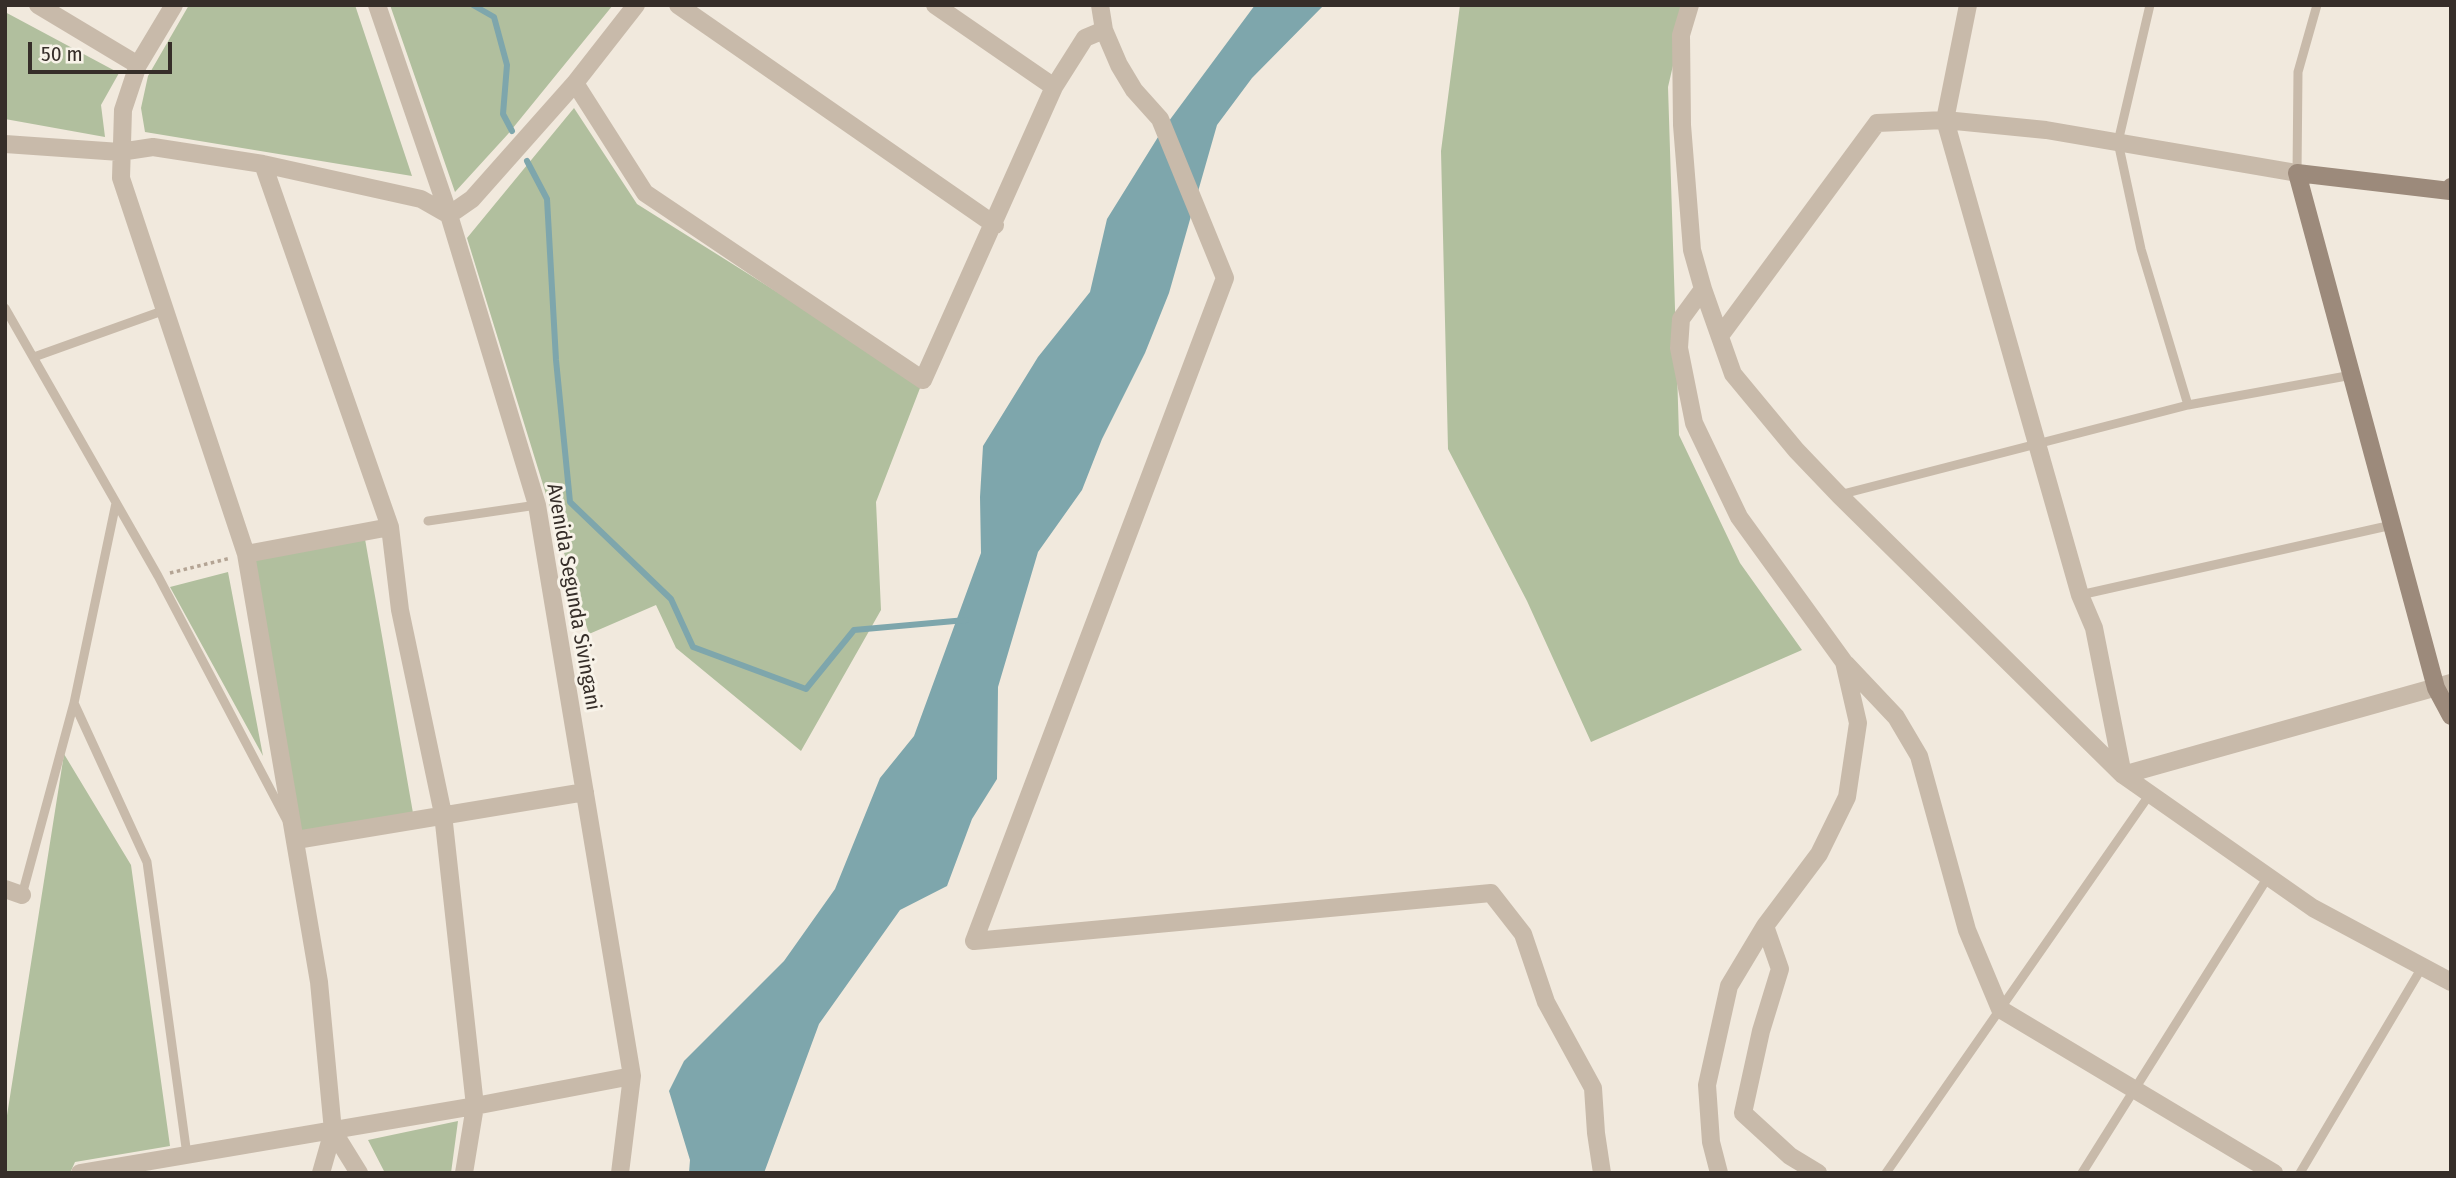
<!DOCTYPE html>
<style>
body{margin:0}
#map{position:relative;width:2456px;height:1178px;overflow:hidden;background:#f1e9dd;font-family:"Fira Sans Condensed",sans-serif}
canvas{display:block}
.frame{position:absolute;inset:0;border:7px solid #362e29;pointer-events:none}
.scale{position:absolute;left:28px;top:42px;width:144px;height:32px;box-sizing:border-box;border:4px solid #362e29;border-top:0;padding-left:9px;font-size:21px;line-height:24px;white-space:nowrap;color:#362e29;-webkit-text-stroke:5px #f8f3e9;paint-order:stroke}
</style>
<div id="map">
<canvas width="2456" height="1178"></canvas>
<div class="frame"></div>
<div class="scale">50 m</div>
</div>
<script>
const c = document.querySelector('canvas').getContext('2d');
c.lineJoin = 'round';
function fillPath(path, color) {
  c.fillStyle = color;
  c.fill(path, 'evenodd');
}
function shape(rows) {
  const path = new Path2D();
  for (const r of rows) {
    path.moveTo(r[0], r[1]);
    for (let i = 2; i < r.length; i += 2) path.lineTo(r[i], r[i + 1]);
  }
  return path;
}
function strokePath(path, color, width, dash) {
  c.strokeStyle = color;
  c.lineWidth = width;
  c.lineCap = dash ? 'butt' : 'round';
  c.setLineDash(dash || []);
  c.stroke(path);
}
function write(font, color, halo, rows, align = 'center') {
  c.font = font + ' "Fira Sans Condensed",sans-serif';
  c.lineWidth = 6;
  c.setLineDash([]);
  c.textBaseline = 'middle';
  c.strokeStyle = halo;
  c.fillStyle = color;
  for (const [text, x, y, turn = 0] of rows) {
    c.save();
    c.translate(x, y);
    c.rotate((+turn || 0) * Math.PI / 180);
    c.textAlign = isNaN(turn) ? turn : align;
    if (halo) c.strokeText(text, 0, 0);
    c.fillText(text, 0, 0);
    c.restore();
  }
}
const green = shape([
 [189,5,355,5,412,176,145,132,141,108,148,76],
 [390,5,613,5,508,134,455,192],
 [1460,5,1687,5,1668,87,1679,435,1740,563,1802,650,1591,742,1527,601,1448,449,1441,151],
 [5,12,119,73,101,105,105,137,5,119],
 [574,108,637,204,922,383,876,502,881,610,801,751,676,648,656,605,589,634,467,238],
 [365,539,413,813,301,833,252,560],
 [228,572,263,756,170,587],
 [64,754,131,865,170,1146,75,1162,70,1173,5,1173,5,1128],
 [458,1121,451,1173,385,1173,368,1140]
]);
const water = shape([
 [1255,5,1324,5,1252,78,1217,125,1169,293,1145,353,1102,439,1082,490,1038,552,998,687,997,779,972,819,947,886,900,910,819,1024,764,1173,689,1173,690,1160,669,1091,684,1061,784,961,835,889,880,778,914,736,981,553,980,497,983,446,1038,357,1090,292,1107,219,1163,129]
]);
const stream = shape([
 [473,5,494,17,507,65,503,114,512,131],
 [527,161,547,199,556,360,570,502,671,599,693,647,806,689,854,630,966,620]
]);
const path = shape([
 [170,573,231,558]
]);
const lane = shape([
 [2150,5,2118,142,2141,249,2188,405],
 [2297,173,2298,72,2317,5],
 [5,308,158,576,286,819],
 [34,357,165,310],
 [1839,495,2188,405,2352,375],
 [428,521,537,505],
 [2080,595,2392,525],
 [74,703,147,862,187,1155],
 [22,895,74,703,116,503],
 [1886,1173,2150,794],
 [2082,1173,2268,877],
 [2300,1173,2421,969]
]);
const street = shape([
 [38,5,138,65],
 [174,5,138,65,123,110,121,178,246,554,319,982,333,1131,321,1173],
 [377,5,449,215,537,505,632,1076,620,1173],
 [678,5,995,225],
 [935,5,1054,87],
 [1100,5,1104,30,1119,65,1134,90,1160,119,1225,278,974,941,1491,893,1523,934,1546,1002,1593,1088,1596,1133,1602,1173],
 [1690,5,1681,35,1682,125,1692,250,1703,289,1733,374,1796,450,1839,495,2123,775,2313,908,2451,982],
 [1968,5,1945,120,2080,595,2094,628,2123,775,2451,683],
 [575,83,645,193,923,380,1054,87,1085,38,1104,30],
 [5,144,120,152,153,147,263,164,421,199,449,215,472,199,575,83,636,5],
 [263,164,390,527,400,610,443,814,475,1106,464,1173],
 [1703,289,1681,319,1679,348,1694,423,1739,517,1844,662,1858,723,1847,797,1819,854,1765,926,1729,986,1707,1085,1711,1142,1719,1173],
 [1720,336,1877,123,1945,120,2046,130,2297,173],
 [246,554,390,527],
 [1846,664,1896,717,1919,756,1967,930,2000,1009,2274,1173],
 [296,840,585,792],
 [5,889,22,895],
 [1765,926,1780,969,1761,1031,1743,1113,1790,1156,1818,1173],
 [333,1131,359,1173],
 [80,1173,475,1106,632,1076]
]);
const secondary = shape([
 [2451,187,2450,191,2297,173,2436,688,2451,716]
]);
const streetNames = [
 ["Avenida Segunda Sivingani",573,597,80]
];
fillPath(green, '#b1bf9e');
fillPath(water, '#7ea6ac');
strokePath(stream, '#7ea6ac', 6);
strokePath(path, '#b4a494', 3.5, [3.5, 3.5]);
strokePath(lane, '#c8baaa', 9);
strokePath(street, '#c8baaa', 18);
strokePath(secondary, '#9c8a7b', 18);
write('21px', '#362e29', '#f8f3e9', streetNames);
</script>
